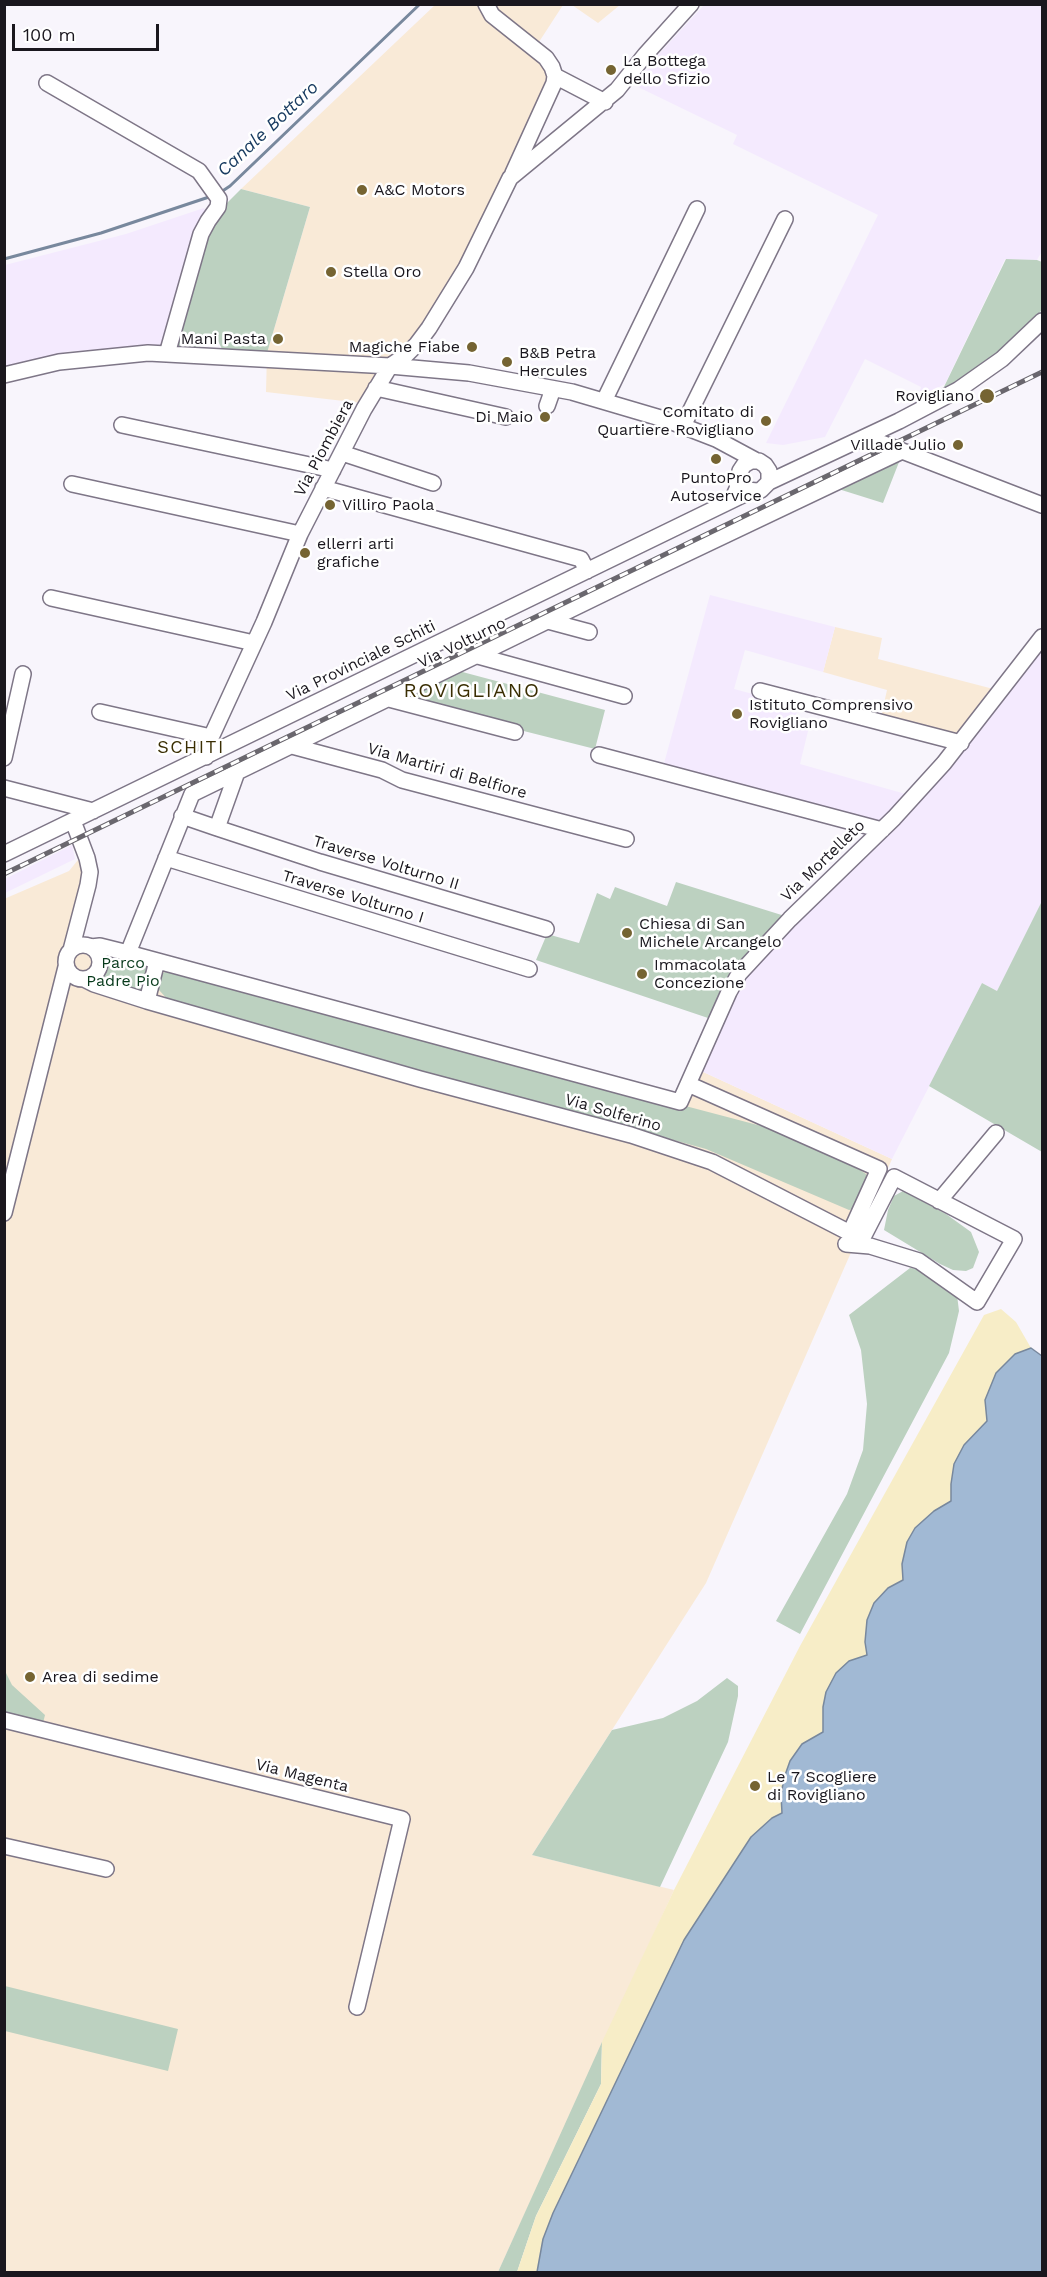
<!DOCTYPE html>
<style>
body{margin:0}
#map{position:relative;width:1047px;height:2277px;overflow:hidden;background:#f8f5fc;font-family:"Work Sans",sans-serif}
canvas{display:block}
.frame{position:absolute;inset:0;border:6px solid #1a171e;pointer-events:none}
.scale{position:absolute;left:12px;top:24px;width:147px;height:27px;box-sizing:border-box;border:3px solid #1a171e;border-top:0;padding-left:8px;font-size:18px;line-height:21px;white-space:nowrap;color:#1a171e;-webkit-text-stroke:4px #fff;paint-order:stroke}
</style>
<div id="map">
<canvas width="1047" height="2277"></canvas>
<div class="frame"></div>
<div class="scale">100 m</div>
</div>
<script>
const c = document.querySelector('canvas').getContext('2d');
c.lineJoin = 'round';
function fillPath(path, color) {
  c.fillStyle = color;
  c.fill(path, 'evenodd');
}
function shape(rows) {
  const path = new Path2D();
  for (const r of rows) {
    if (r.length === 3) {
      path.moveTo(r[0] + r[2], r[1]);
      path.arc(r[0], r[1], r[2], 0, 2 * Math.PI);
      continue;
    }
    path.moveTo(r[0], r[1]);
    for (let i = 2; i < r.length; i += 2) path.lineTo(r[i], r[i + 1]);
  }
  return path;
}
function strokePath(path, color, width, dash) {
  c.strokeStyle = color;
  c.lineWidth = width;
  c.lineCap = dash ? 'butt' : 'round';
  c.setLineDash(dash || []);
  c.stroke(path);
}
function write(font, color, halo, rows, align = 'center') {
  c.font = font + ' "Work Sans",sans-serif';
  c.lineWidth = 5;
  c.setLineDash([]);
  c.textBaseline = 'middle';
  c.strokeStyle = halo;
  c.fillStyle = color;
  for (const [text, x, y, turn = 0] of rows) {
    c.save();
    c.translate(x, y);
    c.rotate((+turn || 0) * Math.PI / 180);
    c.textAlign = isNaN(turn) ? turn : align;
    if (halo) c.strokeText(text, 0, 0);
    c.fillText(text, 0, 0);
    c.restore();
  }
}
const commercial = shape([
 [435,5,563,5,537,45,550,72,547,89,503,180,455,271,420,331,407,343,379,374,361,403,266,392,267,353,310,207,241,189],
 [572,5,620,5,598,23],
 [835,627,882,638,878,659,1005,692,959,739,881,717,887,690,823,672],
 [82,855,84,885,70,943,678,1106,699,1070,892,1159,706,1583,532,1855,674,1890,498,2272,5,2272,4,899,69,871]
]);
const built = shape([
 [704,5,1042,5,1042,251,1037,260,1005,259,945,384,918,398,921,387,865,359,825,437,783,445,766,443,878,215,733,144,737,135,636,86,658,55],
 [204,208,209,213,165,343,160,348,71,351,5,366,5,265,126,234],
 [710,595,835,627,823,672,745,650,734,689,798,706,794,723,809,727,800,764,909,795,880,826,663,767],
 [1042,646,1042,901,997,991,982,983,892,1159,699,1070,737,987],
 [72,845,75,859,5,893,5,879]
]);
const green = shape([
 [241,189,310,207,267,353,223,351,218,341,203,342,196,351,175,349,205,233,224,206],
 [1006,259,1037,260,1042,262,1042,310,1005,347,963,379,942,391],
 [901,457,883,503,832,487],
 [455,670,605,710,595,749,397,699],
 [676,882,788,917,711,1019,536,960,547,934,579,943,597,893,610,899,615,887,667,906],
 [1042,901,1042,1152,929,1086,982,983,997,991],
 [91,947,157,961,147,1001,91,978,96,975,100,965,99,954],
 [169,970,769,1128,860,1170,866,1174,868,1182,854,1209,849,1210,706,1149,169,1001,159,990,159,981,163,973],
 [903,1191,946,1214,971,1232,979,1252,973,1268,966,1271,953,1270,940,1264,884,1230,888,1210,894,1196],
 [910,1268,920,1269,957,1295,959,1311,949,1353,800,1634,776,1621,847,1494,863,1450,867,1404,861,1350,849,1315],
 [4,1669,12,1685,45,1715,43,1723,5,1715],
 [727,1678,738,1686,738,1696,728,1742,660,1887,532,1855,612,1730,663,1718,697,1701],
 [5,1986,178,2029,168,2071,5,2031],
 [602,2042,601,2084,536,2216,517,2272,498,2272]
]);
const sand = shape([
 [1001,1309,1016,1322,1031,1348,1015,1354,985,1400,987,1421,964,1445,951,1484,951,1501,934,1511,915,1528,907,1542,902,1564,904,1580,888,1588,874,1603,867,1620,865,1642,867,1655,849,1661,823,1707,823,1732,802,1744,790,1761,784,1778,781,1795,782,1813,772,1818,751,1837,684,1940,553,2213,543,2239,537,2272,517,2272,536,2216,601,2084,602,2042,674,1890,800,1646,984,1315]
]);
const water = shape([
 [1031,1348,1042,1356,1042,2272,537,2272,543,2239,553,2213,684,1940,751,1837,772,1818,782,1813,781,1795,784,1778,790,1761,802,1744,823,1732,823,1707,826,1692,836,1673,849,1661,867,1655,865,1642,867,1620,874,1603,888,1588,903,1580,902,1564,907,1542,915,1528,934,1511,951,1501,951,1484,954,1464,964,1445,987,1421,985,1400,996,1373,1015,1354,1031,1348]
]);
const stream = shape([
 [221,192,230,186,420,4],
 [4,259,101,233,212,196]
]);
const minor = shape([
 [486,4,492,15,546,58,552,67,555,76,554,83,513,173],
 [555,76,605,102],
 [47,83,199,171,219,199,218,207,208,221,201,234,167,354],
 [4,375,59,362,148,353,390,366,469,373,572,392,667,420,716,439,755,460],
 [376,388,506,417],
 [604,401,697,209],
 [547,406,553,389],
 [122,425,333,470],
 [683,426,785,219],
 [866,437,1042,505],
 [342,453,433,483],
 [769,482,899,421,958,390,1002,359,1042,321],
 [72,484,300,534],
 [323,488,581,559,587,571],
 [732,500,737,489,740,471,744,465,751,461,759,461,765,465,769,471,769,482,761,490,757,491,747,490,740,480],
 [51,598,254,643],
 [548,621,589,632],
 [478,656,624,696],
 [760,691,961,743],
 [389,699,515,732],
 [100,712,211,737],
 [292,746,382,770,402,780,626,839],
 [599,755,882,830],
 [206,757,207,746,264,622,300,534,364,409,390,366,405,356,417,344,429,328,466,268,510,178,617,90,645,55,691,4],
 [4,758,23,674],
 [237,772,217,828,320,862,546,929],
 [4,788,93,811],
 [182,816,217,828],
 [4,854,751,491],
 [166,858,529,969],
 [83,962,17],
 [91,947,100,946,128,953,680,1102,729,992,739,974,790,919,894,818,944,763,1042,637],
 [71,950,88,885,90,872,87,858,73,821],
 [128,953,192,794,652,570,902,451],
 [86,980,94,984,147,1001,420,1079,631,1135,712,1162,850,1233,879,1169,688,1084],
 [147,1001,157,961],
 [939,1201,996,1133],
 [4,1213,66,967],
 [846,1244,870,1246,919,1261,977,1302,1014,1239,894,1177,859,1245],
 [4,1720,402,1819,357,2007],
 [4,1846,106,1869]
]);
const rail = shape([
 [4,874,1042,372]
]);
const markers = [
 [611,70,6,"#756432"],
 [362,190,6,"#756432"],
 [331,272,6,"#756432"],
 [278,339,6,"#756432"],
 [472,347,6,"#756432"],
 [507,362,6,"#756432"],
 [987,396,8,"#756432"],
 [545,417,6,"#756432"],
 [766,421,6,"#756432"],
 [958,445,6,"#756432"],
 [716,459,6,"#756432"],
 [330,505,6,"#756432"],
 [305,553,6,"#756432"],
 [737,714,6,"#756432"],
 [627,933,6,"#756432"],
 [642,974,6,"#756432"],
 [30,1677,6,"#756432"],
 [755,1786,6,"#756432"]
];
const poiNames = [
 ["La Bottega",623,61],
 ["dello Sfizio",623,79],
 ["A&C Motors",374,190],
 ["Stella Oro",343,272],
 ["Mani Pasta",266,339,"right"],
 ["Magiche Fiabe",460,347,"right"],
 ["B&B Petra",519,353],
 ["Hercules",519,371],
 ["Rovigliano",974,396,"right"],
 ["Comitato di",754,412,"right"],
 ["Quartiere Rovigliano",754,430,"right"],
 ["Di Maio",533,417,"right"],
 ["Villade Julio",946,445,"right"],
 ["PuntoPro",716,478,"center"],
 ["Autoservice",716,496,"center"],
 ["Villiro Paola",342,505],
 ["ellerri arti",317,544],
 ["grafiche",317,562],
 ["Istituto Comprensivo",749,705],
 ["Rovigliano",749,723],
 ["Chiesa di San",639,924],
 ["Michele Arcangelo",639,942],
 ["Immacolata",654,965],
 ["Concezione",654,983],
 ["Area di sedime",42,1677],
 ["Le 7 Scogliere",767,1777],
 ["di Rovigliano",767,1795]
];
const streetNames = [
 ["Via Piombiera",324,448,-62],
 ["Via Volturno",462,643,-26],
 ["Via Provinciale Schiti",361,661,-26],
 ["Via Martiri di Belfiore",447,771,16],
 ["Via Mortelleto",823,861,-44],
 ["Traverse Volturno II",386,863,17],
 ["Traverse Volturno I",353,897,17],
 ["Via Solferino",613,1113,16],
 ["Via Magenta",302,1776,14]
];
const parkNames = [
 ["Parco",123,963],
 ["Padre Pio",123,981]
];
const waterNames = [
 ["Canale Bottaro",268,129,-43]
];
const neighbourhoodNames = [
 ["SCHITI",191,748]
];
const quarterNames = [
 ["ROVIGLIANO",472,691]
];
fillPath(commercial, '#f9ead7');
fillPath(built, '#f4eafe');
fillPath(green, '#bcd1c0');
fillPath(sand, '#f7edc7');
fillPath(water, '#a1b9d4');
strokePath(water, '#78889d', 1.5);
strokePath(stream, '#78889d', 3);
strokePath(minor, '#7e7687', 18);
strokePath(minor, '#fff', 15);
strokePath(rail, '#6a676e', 5);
strokePath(rail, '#fff', 3, [9]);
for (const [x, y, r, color] of markers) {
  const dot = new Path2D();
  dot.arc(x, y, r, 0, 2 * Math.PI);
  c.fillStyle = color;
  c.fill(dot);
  strokePath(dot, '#fff', 2);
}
write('16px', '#1a171e', '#fff', poiNames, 'left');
write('16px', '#1a171e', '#fff', streetNames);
write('16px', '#06391a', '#fff', parkNames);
write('italic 18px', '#193c61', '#fff', waterNames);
c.letterSpacing = '1.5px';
write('18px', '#3a2e03', '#fff', neighbourhoodNames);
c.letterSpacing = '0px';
c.letterSpacing = '1.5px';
write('20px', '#3a2e03', '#fff', quarterNames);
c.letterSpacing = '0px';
</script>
